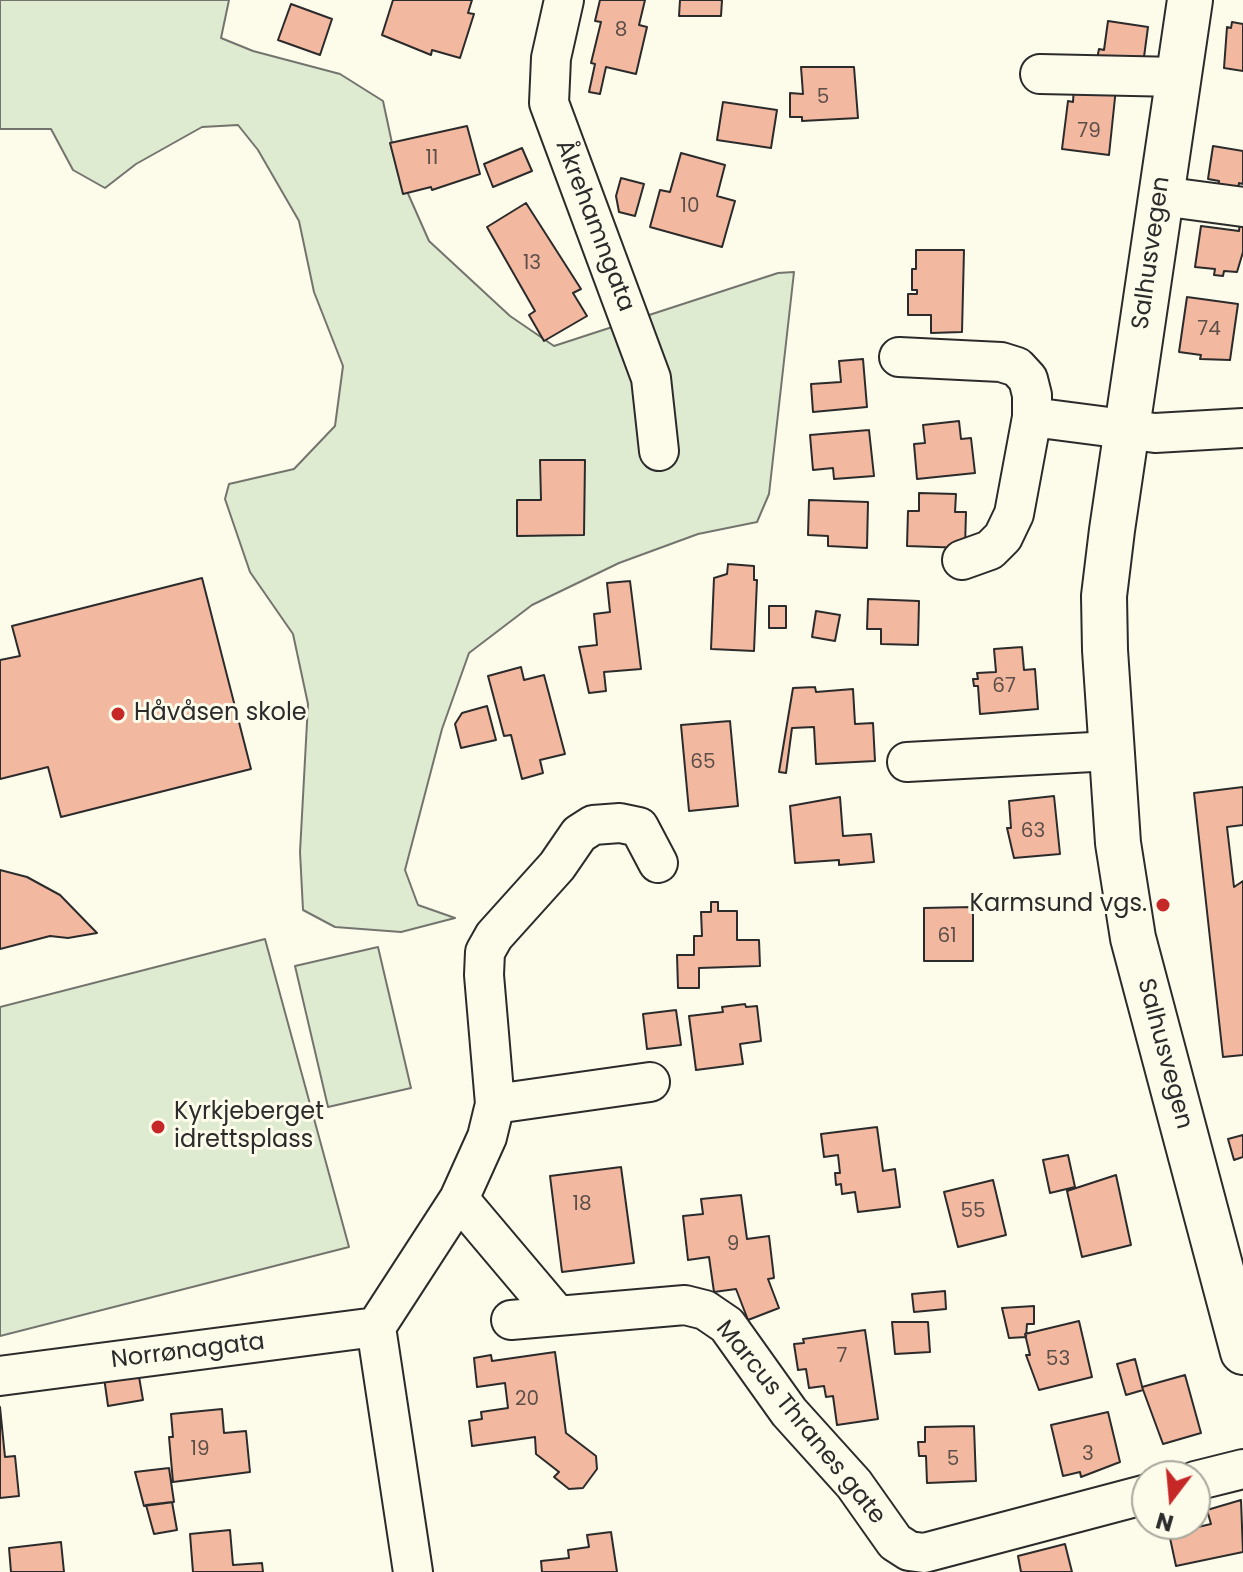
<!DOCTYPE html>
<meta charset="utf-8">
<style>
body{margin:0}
#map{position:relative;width:1243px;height:1572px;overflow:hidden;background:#fdfbea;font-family:Poppins,sans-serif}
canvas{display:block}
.north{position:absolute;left:1131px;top:1460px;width:80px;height:80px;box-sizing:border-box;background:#fdfbea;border:2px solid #a9a89e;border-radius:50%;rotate:196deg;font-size:22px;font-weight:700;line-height:32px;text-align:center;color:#2b2b2b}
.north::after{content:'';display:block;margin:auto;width:28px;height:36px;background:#c62828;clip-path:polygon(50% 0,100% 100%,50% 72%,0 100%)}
</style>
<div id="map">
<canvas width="1243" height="1572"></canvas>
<div class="north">N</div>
</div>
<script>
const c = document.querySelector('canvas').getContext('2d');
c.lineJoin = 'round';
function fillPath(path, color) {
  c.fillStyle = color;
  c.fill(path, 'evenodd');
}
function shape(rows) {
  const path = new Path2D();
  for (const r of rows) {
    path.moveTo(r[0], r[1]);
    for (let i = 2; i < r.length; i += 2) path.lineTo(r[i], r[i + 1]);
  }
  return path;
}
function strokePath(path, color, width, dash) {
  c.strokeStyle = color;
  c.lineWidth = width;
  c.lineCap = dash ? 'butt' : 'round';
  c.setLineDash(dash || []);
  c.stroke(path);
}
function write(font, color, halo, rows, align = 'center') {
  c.font = font + ' Poppins,sans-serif';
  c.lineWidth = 6;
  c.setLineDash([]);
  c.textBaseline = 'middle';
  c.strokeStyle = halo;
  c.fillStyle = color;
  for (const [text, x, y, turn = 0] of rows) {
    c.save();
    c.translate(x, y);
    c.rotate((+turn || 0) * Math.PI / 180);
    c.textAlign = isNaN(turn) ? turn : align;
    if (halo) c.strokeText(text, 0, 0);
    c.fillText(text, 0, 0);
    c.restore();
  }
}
const green = shape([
 [0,0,229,0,221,38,253,51,340,74,383,101,398,171,429,241,510,316,554,346,778,273,794,272,769,494,757,522,698,534,619,563,532,605,469,653,442,729,405,870,418,905,455,918,401,932,335,927,303,910,300,852,308,704,293,634,250,572,225,499,229,484,294,469,335,426,343,366,314,292,299,221,258,150,238,125,202,127,136,164,105,188,73,170,51,129,0,129,0,0],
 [265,939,349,1247,0,1336,0,1007,265,939],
 [378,947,411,1088,328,1107,295,966,378,947]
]);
const building = shape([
 [393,0,472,0,468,13,474,14,460,58,432,50,431,55,382,35,393,0],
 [600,0,645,0,639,25,647,27,636,74,606,67,600,94,589,92,595,64,591,63,601,22,595,21,600,0],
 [680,0,722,0,721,16,679,16,680,0],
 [291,4,332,19,320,55,278,40,291,4],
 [1108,21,1148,27,1142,72,1097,59,1099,49,1104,50,1108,21],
 [1232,22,1243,24,1243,71,1224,68,1227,27,1231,28,1232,22],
 [801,67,854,67,858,118,802,121,802,117,790,117,790,93,803,94,801,67],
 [1074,86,1116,88,1109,155,1062,149,1068,101,1073,102,1074,86],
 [723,102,777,110,771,148,717,140,723,102],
 [467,126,480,174,432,190,431,187,403,194,390,143,467,126],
 [1213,146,1243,151,1243,184,1239,183,1238,189,1218,187,1219,181,1208,179,1213,146],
 [522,148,532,171,493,187,484,164,522,148],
 [681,153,725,165,717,196,735,201,722,247,650,227,660,190,670,192,681,153],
 [621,178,644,184,635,216,619,212,616,196,621,178],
 [526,203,581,289,573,293,587,316,544,341,529,315,535,311,487,227,526,203],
 [1240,222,1243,223,1243,252,1237,272,1224,271,1223,276,1214,275,1215,269,1195,267,1201,226,1239,231,1240,222],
 [916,250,964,250,962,332,931,333,931,315,908,315,908,294,917,294,917,290,912,290,912,269,916,269,916,250],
 [1187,297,1238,304,1230,360,1200,359,1201,355,1179,352,1187,297],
 [863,359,867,407,813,412,811,384,841,382,839,361,863,359],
 [959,421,961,439,971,438,975,473,917,479,914,444,925,443,923,425,959,421],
 [869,430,874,476,834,479,833,468,813,470,810,435,869,430],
 [540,460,585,460,584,535,517,536,517,500,541,500,540,460],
 [919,493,956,494,955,512,966,512,965,548,907,546,908,511,919,511,919,493],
 [809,500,868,502,867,548,828,546,828,536,808,535,809,500],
 [728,564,754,566,754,580,757,580,754,651,711,649,714,578,727,574,728,564],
 [202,578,251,769,61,817,48,767,0,779,0,660,20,656,12,626,202,578],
 [630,581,641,669,604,672,606,691,589,693,579,647,597,645,594,614,610,612,607,583,630,581],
 [868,599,919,601,918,645,881,644,881,629,867,629,868,599],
 [769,606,786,606,786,628,769,628,769,606],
 [816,611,840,615,835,641,812,637,816,611],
 [1022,647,1024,670,1035,669,1038,709,980,714,978,686,974,686,973,679,978,679,977,673,996,672,994,649,1022,647],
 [521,667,524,680,544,675,565,754,540,760,543,773,522,779,511,735,504,736,488,676,521,667],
 [815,687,816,692,853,689,855,724,873,723,875,761,816,764,814,727,792,728,786,773,779,772,793,688,815,687],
 [487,706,496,740,461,748,455,724,462,713,487,706],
 [730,721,738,806,689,811,681,725,730,721],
 [1243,787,1243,825,1227,827,1234,887,1243,881,1243,1055,1223,1057,1194,793,1243,787],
 [1054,796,1060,854,1014,858,1007,828,1011,828,1009,801,1054,796],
 [840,797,843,836,871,834,874,862,839,865,839,860,795,863,790,806,840,797],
 [0,870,27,877,60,895,97,933,68,938,50,936,0,949,0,870],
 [711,902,718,902,718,911,737,911,737,940,759,940,760,966,699,968,699,988,678,988,677,955,694,955,694,936,702,936,701,912,711,912,711,902],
 [973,907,973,961,924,961,924,908,973,907],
 [745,1004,746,1007,757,1006,761,1041,740,1044,743,1064,696,1070,689,1016,723,1012,722,1007,745,1004],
 [676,1010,681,1045,647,1049,643,1014,676,1010],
 [877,1127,883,1171,895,1169,900,1207,858,1212,855,1192,842,1194,841,1184,836,1185,835,1173,840,1173,838,1155,824,1157,821,1134,877,1127],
 [1243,1135,1243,1157,1234,1160,1228,1139,1243,1135],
 [1068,1155,1075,1187,1050,1193,1043,1160,1068,1155],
 [621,1167,634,1263,562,1272,550,1176,621,1167],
 [1116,1175,1131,1245,1082,1257,1067,1191,1116,1175],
 [993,1180,1006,1235,958,1247,944,1192,993,1180],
 [741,1195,747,1239,769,1236,774,1278,768,1279,779,1308,748,1320,736,1289,714,1292,709,1257,688,1260,683,1216,703,1214,701,1199,741,1195],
 [945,1291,946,1309,914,1312,912,1294,945,1291],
 [1034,1306,1034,1324,1027,1324,1026,1337,1009,1338,1002,1308,1034,1306],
 [1079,1321,1092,1377,1039,1390,1026,1355,1030,1355,1025,1334,1079,1321],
 [892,1322,928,1322,930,1352,895,1354,892,1322],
 [865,1330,878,1419,837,1425,833,1396,826,1397,824,1386,809,1388,806,1369,798,1370,794,1344,804,1343,803,1339,865,1330],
 [555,1352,566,1433,596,1456,597,1469,583,1488,569,1489,554,1477,559,1472,536,1454,535,1437,472,1446,469,1421,482,1419,481,1412,508,1408,505,1383,477,1387,474,1358,491,1355,492,1361,555,1352],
 [1135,1359,1143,1390,1126,1395,1117,1364,1135,1359],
 [137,1365,143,1400,108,1406,103,1370,137,1365],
 [1185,1375,1201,1433,1163,1444,1142,1387,1185,1375],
 [0,1407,5,1457,15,1456,19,1496,0,1498,0,1407],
 [222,1409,224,1433,246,1431,250,1472,173,1482,169,1437,173,1437,171,1414,222,1409],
 [1108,1412,1120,1462,1081,1477,1080,1472,1063,1476,1051,1425,1108,1412],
 [974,1426,976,1481,927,1483,926,1456,919,1456,918,1442,925,1442,925,1427,974,1426],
 [169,1468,174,1502,144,1506,135,1472,169,1468],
 [1241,1500,1243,1552,1176,1566,1167,1524,1195,1524,1195,1515,1198,1527,1211,1524,1207,1510,1241,1500],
 [172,1502,177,1530,154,1534,146,1505,172,1502],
 [230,1530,233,1565,262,1563,263,1572,193,1572,190,1534,230,1530],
 [611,1532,617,1572,542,1572,541,1561,569,1558,568,1550,589,1547,587,1535,611,1532],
 [61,1542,64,1572,11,1572,9,1548,61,1542],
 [1065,1544,1072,1572,1021,1572,1018,1556,1065,1544]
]);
const minor = shape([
 [564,0,551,58,549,103,651,378,659,451],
 [1040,74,1178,77],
 [1161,196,1243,207],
 [899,357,1001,362,1017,367,1028,379,1032,395,1032,417,1014,514,1003,537,990,550,962,560],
 [1032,417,1155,433,1243,428],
 [907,762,1111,751],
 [495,1104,650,1082],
 [459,1199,487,1137,495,1104,484,975,485,952,494,936,557,866,579,834,593,825,620,823,639,827,658,863],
 [511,1320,685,1305,705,1310,727,1325,789,1412,854,1484,895,1542,909,1551,924,1553,1147,1494],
 [376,1327,413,1572],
 [0,1376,376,1327,459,1199,557,1315],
 [1195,1481,1243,1469]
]);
const major = shape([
 [1190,0,1112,530,1104,596,1105,650,1118,843,1133,938,1243,1352]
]);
const markers = [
 [118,714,8,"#c62828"],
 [1163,905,8,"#c62828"],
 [158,1127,8,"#c62828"]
];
const numberNames = [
 ["8",621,31],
 ["5",823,98],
 ["79",1089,132],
 ["11",432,159],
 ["10",690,207],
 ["13",532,264],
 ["74",1209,330],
 ["67",1004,687],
 ["65",703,763],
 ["63",1033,832],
 ["61",947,937],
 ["18",582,1205],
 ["55",973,1212],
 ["9",733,1245],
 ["7",842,1357],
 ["53",1058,1360],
 ["20",527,1400],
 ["19",200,1450],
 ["3",1088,1455],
 ["5",953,1460]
];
const streetNames = [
 ["Åkrehamngata",594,226,69],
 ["Salhusvegen",1152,253,-82],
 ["Salhusvegen",1164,1054,75],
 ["Norrønagata",188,1352,-7],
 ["Marcus Thranes gate",800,1423,51]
];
const poiNames = [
 ["Håvåsen skole",134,714],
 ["Karmsund vgs.",1147,905,"right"],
 ["Kyrkjeberget",174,1113],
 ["idrettsplass",174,1141]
];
fillPath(green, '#deebd1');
strokePath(green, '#74746e', 2);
fillPath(building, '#f2b8a0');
strokePath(building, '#2b2b2b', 2);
strokePath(minor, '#2b2b2b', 42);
strokePath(major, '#2b2b2b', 48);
strokePath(minor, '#fdfbea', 38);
strokePath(major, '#fdfbea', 44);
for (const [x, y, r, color] of markers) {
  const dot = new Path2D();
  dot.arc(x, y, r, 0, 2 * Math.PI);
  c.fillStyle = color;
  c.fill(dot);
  strokePath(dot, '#fdfbea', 3);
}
write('20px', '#5d4e48', null, numberNames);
write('24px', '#2b2b2b', '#fdfbea', streetNames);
write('24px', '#2b2b2b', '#fdfbea', poiNames, 'left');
</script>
